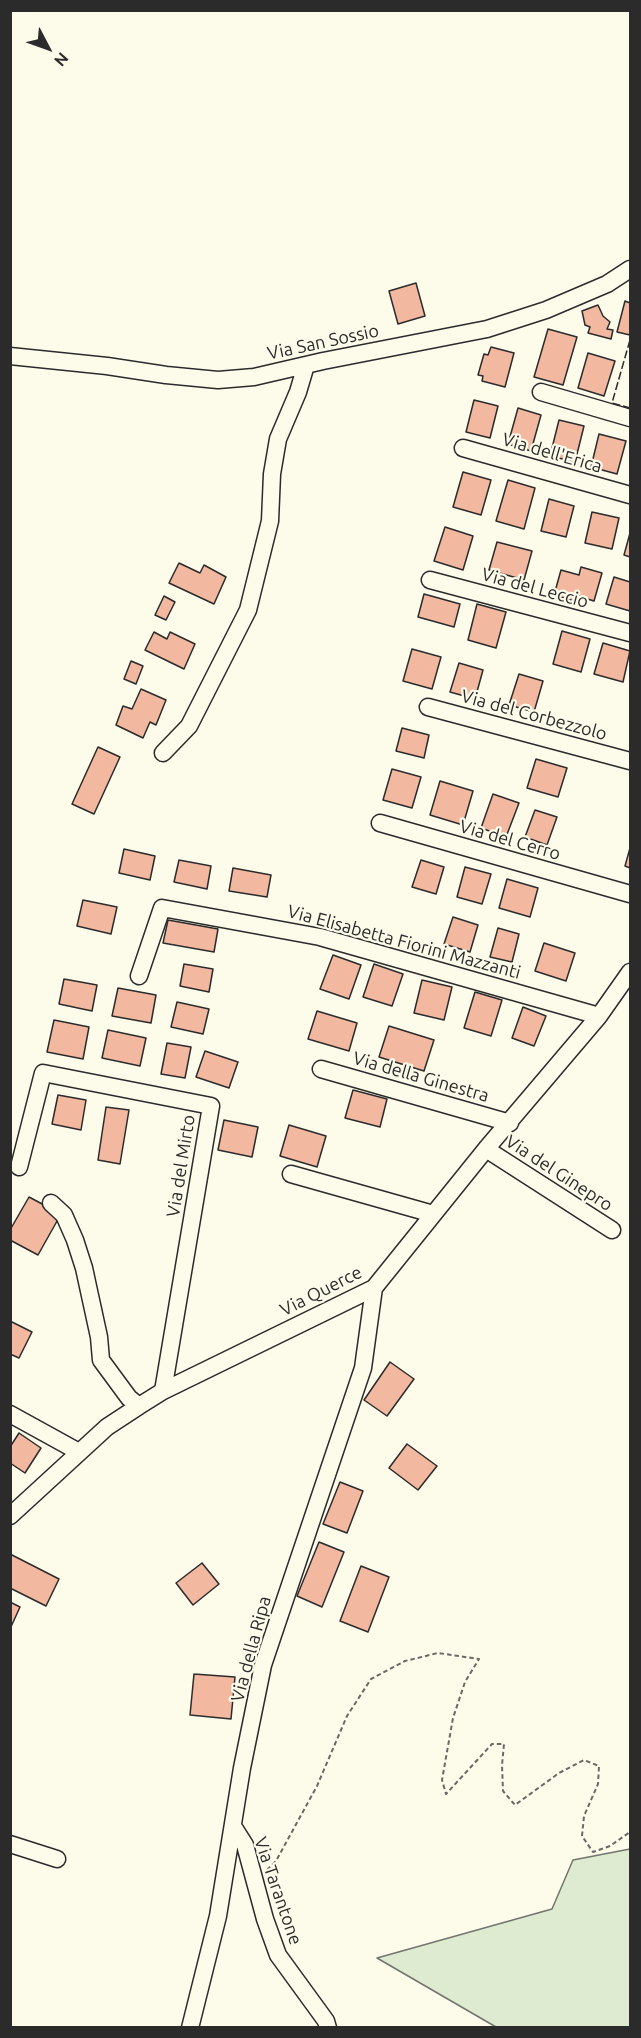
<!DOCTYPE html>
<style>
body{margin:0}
#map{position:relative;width:641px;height:2038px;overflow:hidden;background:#fdfbea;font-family:Ubuntu,sans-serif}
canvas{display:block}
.frame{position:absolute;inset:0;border:12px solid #2b2b2b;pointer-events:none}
.north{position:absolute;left:18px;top:18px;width:60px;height:60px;-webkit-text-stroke:4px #fdfbea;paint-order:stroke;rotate:131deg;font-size:16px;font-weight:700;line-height:24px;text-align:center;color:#2b2b2b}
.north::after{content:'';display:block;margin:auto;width:21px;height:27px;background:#2b2b2b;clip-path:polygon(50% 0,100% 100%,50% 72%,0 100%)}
</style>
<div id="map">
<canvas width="641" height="2038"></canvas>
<div class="frame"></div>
<div class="north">N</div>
</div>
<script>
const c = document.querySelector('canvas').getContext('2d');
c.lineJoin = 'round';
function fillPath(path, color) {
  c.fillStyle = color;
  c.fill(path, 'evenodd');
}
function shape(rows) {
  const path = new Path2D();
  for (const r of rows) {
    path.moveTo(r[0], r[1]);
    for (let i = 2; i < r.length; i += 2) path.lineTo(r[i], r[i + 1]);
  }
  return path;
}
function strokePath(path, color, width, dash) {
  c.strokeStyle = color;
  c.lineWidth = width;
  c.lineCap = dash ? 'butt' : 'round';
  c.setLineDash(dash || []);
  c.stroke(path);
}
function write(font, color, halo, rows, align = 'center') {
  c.font = font + ' Ubuntu,sans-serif';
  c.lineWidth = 4.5;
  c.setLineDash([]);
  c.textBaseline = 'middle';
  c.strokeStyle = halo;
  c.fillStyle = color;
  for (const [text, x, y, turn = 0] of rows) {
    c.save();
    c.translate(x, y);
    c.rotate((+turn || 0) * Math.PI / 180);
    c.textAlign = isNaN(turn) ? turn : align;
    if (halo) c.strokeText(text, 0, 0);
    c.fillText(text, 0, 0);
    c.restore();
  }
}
const green = shape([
 [630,1849,630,2027,496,2027,377,1958,552,1909,573,1860,630,1849]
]);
const building = shape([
 [416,283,425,316,398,324,389,291,416,283],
 [625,301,630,303,630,335,617,332,625,301],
 [598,305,603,316,610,322,607,329,613,330,611,339,588,333,590,327,585,325,582,311,598,305],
 [548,329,577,337,563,385,534,377,548,329],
 [491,347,514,353,505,387,482,381,483,376,478,375,484,354,488,355,491,347],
 [588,353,615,361,604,396,578,388,588,353],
 [474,400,498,406,490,438,466,432,474,400],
 [518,408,541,415,531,451,508,444,518,408],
 [559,420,584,426,575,462,550,456,559,420],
 [599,434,626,441,617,474,591,467,599,434],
 [463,472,491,480,481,515,453,507,463,472],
 [508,480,535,488,524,529,496,521,508,480],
 [549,499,574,506,566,537,541,531,549,499],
 [592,512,619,518,612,549,585,543,592,512],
 [445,527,473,536,463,570,434,561,445,527],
 [630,533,630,557,624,555,630,533],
 [497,542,532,551,524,580,489,570,497,542],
 [179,563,200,573,204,565,226,577,214,604,169,583,179,563],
 [581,567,602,573,594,601,578,596,577,602,554,595,561,570,579,575,581,567],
 [614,577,630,582,630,611,606,604,614,577],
 [424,594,460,604,454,627,418,617,424,594],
 [164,596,175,602,166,620,155,615,164,596],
 [477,604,506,612,496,648,468,640,477,604],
 [562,631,590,639,581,672,553,664,562,631],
 [154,632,167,639,170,632,195,644,184,669,145,650,154,632],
 [603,643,630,651,623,682,594,674,603,643],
 [412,649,441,657,432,689,403,681,412,649],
 [131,661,143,666,136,684,124,679,131,661],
 [459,663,483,670,475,699,450,692,459,663],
 [519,674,543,681,534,712,509,705,519,674],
 [141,689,166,700,156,725,150,722,143,738,116,725,123,706,132,709,141,689],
 [402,728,429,735,424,758,396,751,402,728],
 [98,747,120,757,94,814,72,804,98,747],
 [536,759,567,768,558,797,527,788,536,759],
 [392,769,421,777,412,808,383,800,392,769],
 [440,781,473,791,463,825,430,815,440,781],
 [493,794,519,803,506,837,481,828,493,794],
 [535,810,557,817,547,845,525,837,535,810],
 [630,848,630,868,625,866,630,848],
 [124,849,155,856,150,880,119,873,124,849],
 [179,860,211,866,207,889,174,882,179,860],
 [421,860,444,867,436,894,412,887,421,860],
 [465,867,491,874,482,904,457,897,465,867],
 [233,868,271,875,267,897,229,891,233,868],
 [507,879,538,888,530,917,499,908,507,879],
 [83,900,117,907,111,934,77,926,83,900],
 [453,917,478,925,470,952,444,944,453,917],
 [168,920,218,929,214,952,163,943,168,920],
 [498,928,519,934,512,962,490,957,498,928],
 [544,943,575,953,566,981,535,971,544,943],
 [333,955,361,965,349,999,320,989,333,955],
 [184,964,213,969,209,992,180,986,184,964],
 [374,964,403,974,392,1006,363,997,374,964],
 [64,979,97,985,92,1011,59,1004,64,979],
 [422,980,452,987,444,1020,414,1013,422,980],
 [118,988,156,995,151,1023,112,1016,118,988],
 [475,992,502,1000,491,1036,464,1028,475,992],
 [177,1002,209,1009,203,1034,171,1027,177,1002],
 [523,1007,546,1016,534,1046,512,1038,523,1007],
 [317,1011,357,1023,349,1051,308,1039,317,1011],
 [54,1020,89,1027,83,1059,47,1052,54,1020],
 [389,1026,434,1040,424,1071,379,1057,389,1026],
 [108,1030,146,1038,140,1066,102,1058,108,1030],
 [167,1043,191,1047,185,1078,161,1074,167,1043],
 [205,1051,238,1062,229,1088,196,1077,205,1051],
 [353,1090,387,1099,380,1127,345,1118,353,1090],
 [58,1095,86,1100,81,1130,52,1124,58,1095],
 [106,1107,129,1110,120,1164,98,1160,106,1107],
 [224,1120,258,1127,252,1157,218,1150,224,1120],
 [289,1125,326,1136,317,1167,280,1156,289,1125],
 [29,1197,61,1214,38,1255,10,1240,10,1230,29,1197],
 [10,1321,32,1332,19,1358,10,1354,10,1321],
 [390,1362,414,1379,387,1416,364,1400,390,1362],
 [19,1433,41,1448,25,1473,10,1463,10,1447,19,1433],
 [407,1444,437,1466,418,1490,389,1468,407,1444],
 [340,1482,363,1491,347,1533,323,1524,340,1482],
 [319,1542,344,1552,322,1607,297,1596,319,1542],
 [10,1554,59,1579,46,1606,10,1588,10,1554],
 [202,1563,219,1584,193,1605,176,1583,202,1563],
 [361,1566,389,1577,368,1632,340,1621,361,1566],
 [10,1602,20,1607,10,1629,10,1602],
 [194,1674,235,1677,231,1719,190,1715,194,1674]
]);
const path = shape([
 [267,1870,276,1861,317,1786,347,1716,371,1679,405,1661,438,1653,479,1659,465,1682,453,1718,442,1780,446,1794,492,1744,504,1744,502,1765,503,1791,515,1805,559,1773,584,1760,599,1766,598,1784,584,1816,582,1836,593,1852,610,1846,630,1832]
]);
const minor = shape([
 [10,356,107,366,166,375,218,380,254,377,323,361,487,329,546,310,607,284,630,269],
 [541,392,630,418],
 [463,448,630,495],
 [430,580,630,633],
 [428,707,630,761],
 [163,753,189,726,248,610,270,521,272,474,278,439,298,392,306,365],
 [380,823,630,894],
 [139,976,162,908,320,937,599,1016],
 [321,1069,510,1123],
 [486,1149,612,1230],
 [19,1167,43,1073,211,1106,163,1391],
 [291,1174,433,1214],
 [51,1203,64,1215,75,1240,84,1268,99,1337,101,1360,129,1398,139,1406],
 [10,1414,79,1452],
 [10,1516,107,1427,139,1406,163,1391,374,1288,486,1149,599,1016,630,972],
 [233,1826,245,1845,265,1919,278,1955,326,2021,328,2028],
 [10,1844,57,1859],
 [190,2028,218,1916,242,1768,263,1665,363,1368,374,1288]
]);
const fence = shape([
 [630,340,612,403,630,408]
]);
const streetNames = [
 ["Via San Sossio",323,342,-12],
 ["Via dell'Erica",552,453,16],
 ["Via del Leccio",535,588,15],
 ["Via del Corbezzolo",534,715,15],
 ["Via del Cerro",510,840,16],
 ["Via Elisabetta Fiorini Mazzanti",404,942,15],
 ["Via della Ginestra",421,1077,16],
 ["Via del Mirto",181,1166,-81],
 ["Via del Ginepro",559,1173,33],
 ["Via Querce",321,1291,-27],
 ["Via della Ripa",251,1649,-75],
 ["Via Tarantone",278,1891,71]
];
fillPath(green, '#deebd1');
strokePath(green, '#74746e', 1.5);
fillPath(building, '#f2b8a0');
strokePath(building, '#2b2b2b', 1.5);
strokePath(minor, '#2b2b2b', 19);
strokePath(path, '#6a6964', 2, [4.5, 3]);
strokePath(minor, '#fdfbea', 16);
strokePath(fence, '#2b2b2b', 1.5, [8, 3]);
write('18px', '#2b2b2b', '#fdfbea', streetNames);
</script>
